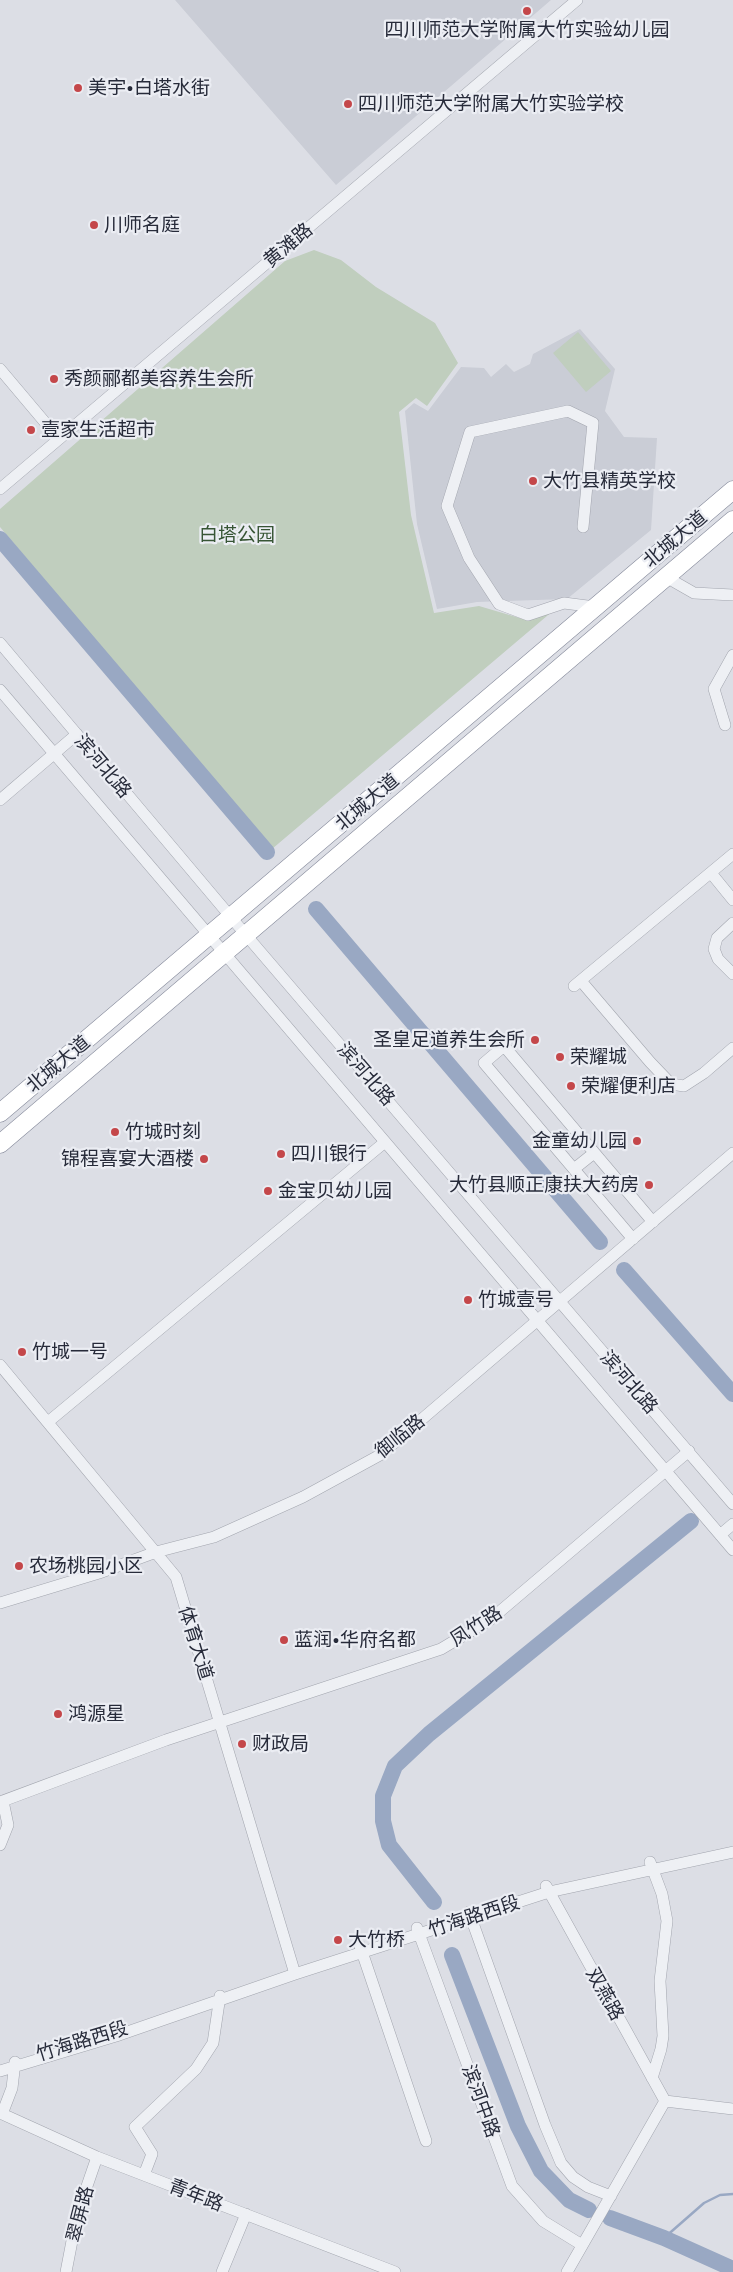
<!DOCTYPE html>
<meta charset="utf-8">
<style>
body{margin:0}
canvas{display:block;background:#dcdee5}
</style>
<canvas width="733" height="2272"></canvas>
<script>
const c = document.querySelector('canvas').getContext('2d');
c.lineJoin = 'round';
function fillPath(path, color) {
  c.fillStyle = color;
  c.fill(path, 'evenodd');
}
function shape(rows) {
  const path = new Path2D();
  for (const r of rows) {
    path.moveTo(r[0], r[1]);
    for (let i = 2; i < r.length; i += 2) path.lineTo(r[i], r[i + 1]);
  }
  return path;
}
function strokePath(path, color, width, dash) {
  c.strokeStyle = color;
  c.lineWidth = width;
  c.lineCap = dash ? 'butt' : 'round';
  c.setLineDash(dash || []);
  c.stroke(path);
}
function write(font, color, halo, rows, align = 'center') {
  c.font = font + ' Commissioner,"Noto Sans SC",sans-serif';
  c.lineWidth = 4.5;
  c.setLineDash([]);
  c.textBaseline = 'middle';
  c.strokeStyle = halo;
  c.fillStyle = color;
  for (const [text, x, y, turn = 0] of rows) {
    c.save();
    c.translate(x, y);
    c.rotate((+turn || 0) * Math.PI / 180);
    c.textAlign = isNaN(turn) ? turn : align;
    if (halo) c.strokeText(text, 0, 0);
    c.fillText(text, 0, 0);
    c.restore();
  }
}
const built = shape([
 [175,0,551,0,336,185],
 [580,329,615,369,605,411,624,437,657,438,651,530,567,599,477,602,437,609,417,524,405,411,414,403,428,411,461,367,484,368,491,377,506,364,514,372,530,364,533,354]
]);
const green = shape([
 [314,250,341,260,376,287,435,323,458,363,427,406,416,398,399,412,411,515,434,613,479,606,523,619,554,610,272,849,0,527,0,509,285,261],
 [578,332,611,371,586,392,553,353]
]);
const stream = shape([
 [664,2238,704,2203,720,2195,733,2194]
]);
const river = shape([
 [0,539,267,852],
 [316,909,600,1242],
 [624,1270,733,1394],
 [434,1902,389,1845,383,1821,383,1796,395,1766,429,1734,691,1521],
 [452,1955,518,2126,541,2171,569,2200,589,2210],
 [610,2218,664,2238,733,2269]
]);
const minor = shape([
 [0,369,59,439],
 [0,489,577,0],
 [583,527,593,423,568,411,470,432,447,506,469,558,499,604,528,615,564,603,595,607],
 [666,577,694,593,733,595],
 [0,643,246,935,733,1504],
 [0,690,733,1550],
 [725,725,714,689,733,655],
 [0,800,77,734],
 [711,873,733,900],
 [733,923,717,938,714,949,718,959,733,974],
 [581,981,650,1062,671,1084,684,1086,704,1073,733,1048],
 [574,986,733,854],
 [574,1169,594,1153],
 [633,1239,484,1063,504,1046,653,1222],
 [0,1365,176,1577,295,1974],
 [48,1422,385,1142],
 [720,1535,733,1524],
 [0,1603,99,1573,156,1552,214,1537,303,1497,380,1455,733,1153],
 [0,1802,166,1740,441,1649,491,1619,689,1451],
 [0,1845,8,1825,3,1801],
 [650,1862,662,1894,667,1921,660,1981,663,2036,661,2049,652,2078],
 [546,1886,665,2101],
 [469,1912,545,2125,561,2163,573,2177,588,2187,611,2196],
 [417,1928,512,2186,543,2221,582,2245],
 [360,1946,426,2141],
 [0,2071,116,2036,295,1974,549,1892,733,1852],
 [665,2101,733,2109],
 [0,2113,97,2157,395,2272],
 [2,2114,12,2088,15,2062],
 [144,2175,152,2154,135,2127,196,2069,213,2043,220,1996],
 [66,2272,77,2215,97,2157],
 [222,2272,246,2214],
 [567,2272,665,2101]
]);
const highway = shape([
 [0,1113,733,490],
 [0,1144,733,520]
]);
const markers = [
 [527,11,5,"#c4474a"],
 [78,88,5,"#c4474a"],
 [348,104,5,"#c4474a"],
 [94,225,5,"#c4474a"],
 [54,379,5,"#c4474a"],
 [31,430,5,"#c4474a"],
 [533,481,5,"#c4474a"],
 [535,1040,5,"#c4474a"],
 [560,1057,5,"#c4474a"],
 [571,1086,5,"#c4474a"],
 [115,1132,5,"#c4474a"],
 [637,1141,5,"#c4474a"],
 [281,1154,5,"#c4474a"],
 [204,1159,5,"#c4474a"],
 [649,1185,5,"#c4474a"],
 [268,1191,5,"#c4474a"],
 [468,1300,5,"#c4474a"],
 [22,1352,5,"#c4474a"],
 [19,1566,5,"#c4474a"],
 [284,1640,5,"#c4474a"],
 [58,1714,5,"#c4474a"],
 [242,1744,5,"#c4474a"],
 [338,1940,5,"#c4474a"]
];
const poiNames = [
 ["四川师范大学附属大竹实验幼儿园",527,30,"center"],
 ["美宇•白塔水街",88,88],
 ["四川师范大学附属大竹实验学校",358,104],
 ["川师名庭",104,225],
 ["秀颜郦都美容养生会所",64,379],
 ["壹家生活超市",41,430],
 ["大竹县精英学校",543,481],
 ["圣皇足道养生会所",525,1040,"right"],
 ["荣耀城",570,1057],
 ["荣耀便利店",581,1086],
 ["竹城时刻",125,1132],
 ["金童幼儿园",627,1141,"right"],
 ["四川银行",291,1154],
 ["锦程喜宴大酒楼",194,1159,"right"],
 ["大竹县顺正康扶大药房",639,1185,"right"],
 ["金宝贝幼儿园",278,1191],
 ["竹城壹号",478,1300],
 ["竹城一号",32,1352],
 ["农场桃园小区",29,1566],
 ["蓝润•华府名都",294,1640],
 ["鸿源星",68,1714],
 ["财政局",252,1744],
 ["大竹桥",348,1940]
];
const streetNames = [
 ["黄滩路",288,245,-40],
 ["北城大道",675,539,-40],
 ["滨河北路",103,766,50],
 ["北城大道",367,802,-40],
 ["北城大道",58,1064,-40],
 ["滨河北路",366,1074,49],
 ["滨河北路",629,1382,49],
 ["御临路",400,1436,-39],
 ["凤竹路",476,1626,-33],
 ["体育大道",196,1643,73],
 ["竹海路西段",474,1916,-18],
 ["双燕路",605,1994,61],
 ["竹海路西段",82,2041,-17],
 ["滨河中路",481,2101,70],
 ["青年路",196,2195,21],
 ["翠屏路",80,2214,-76]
];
const parkNames = [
 ["白塔公园",237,535]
];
fillPath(built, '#cacdd6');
fillPath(green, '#c0cebe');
strokePath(stream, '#99a8c3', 2.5);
strokePath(river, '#99a8c3', 16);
strokePath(minor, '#a2a5ae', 12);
strokePath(highway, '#858a9b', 19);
strokePath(minor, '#eef0f4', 11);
strokePath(highway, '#fff', 18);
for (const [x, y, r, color] of markers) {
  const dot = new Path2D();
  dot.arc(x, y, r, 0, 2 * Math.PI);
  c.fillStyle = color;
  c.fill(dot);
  strokePath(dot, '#ebedf3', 2);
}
write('19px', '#272b3a', '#ebedf3', poiNames, 'left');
write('19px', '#272b3a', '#ebedf3', streetNames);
write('19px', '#375535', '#ebedf3', parkNames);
</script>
